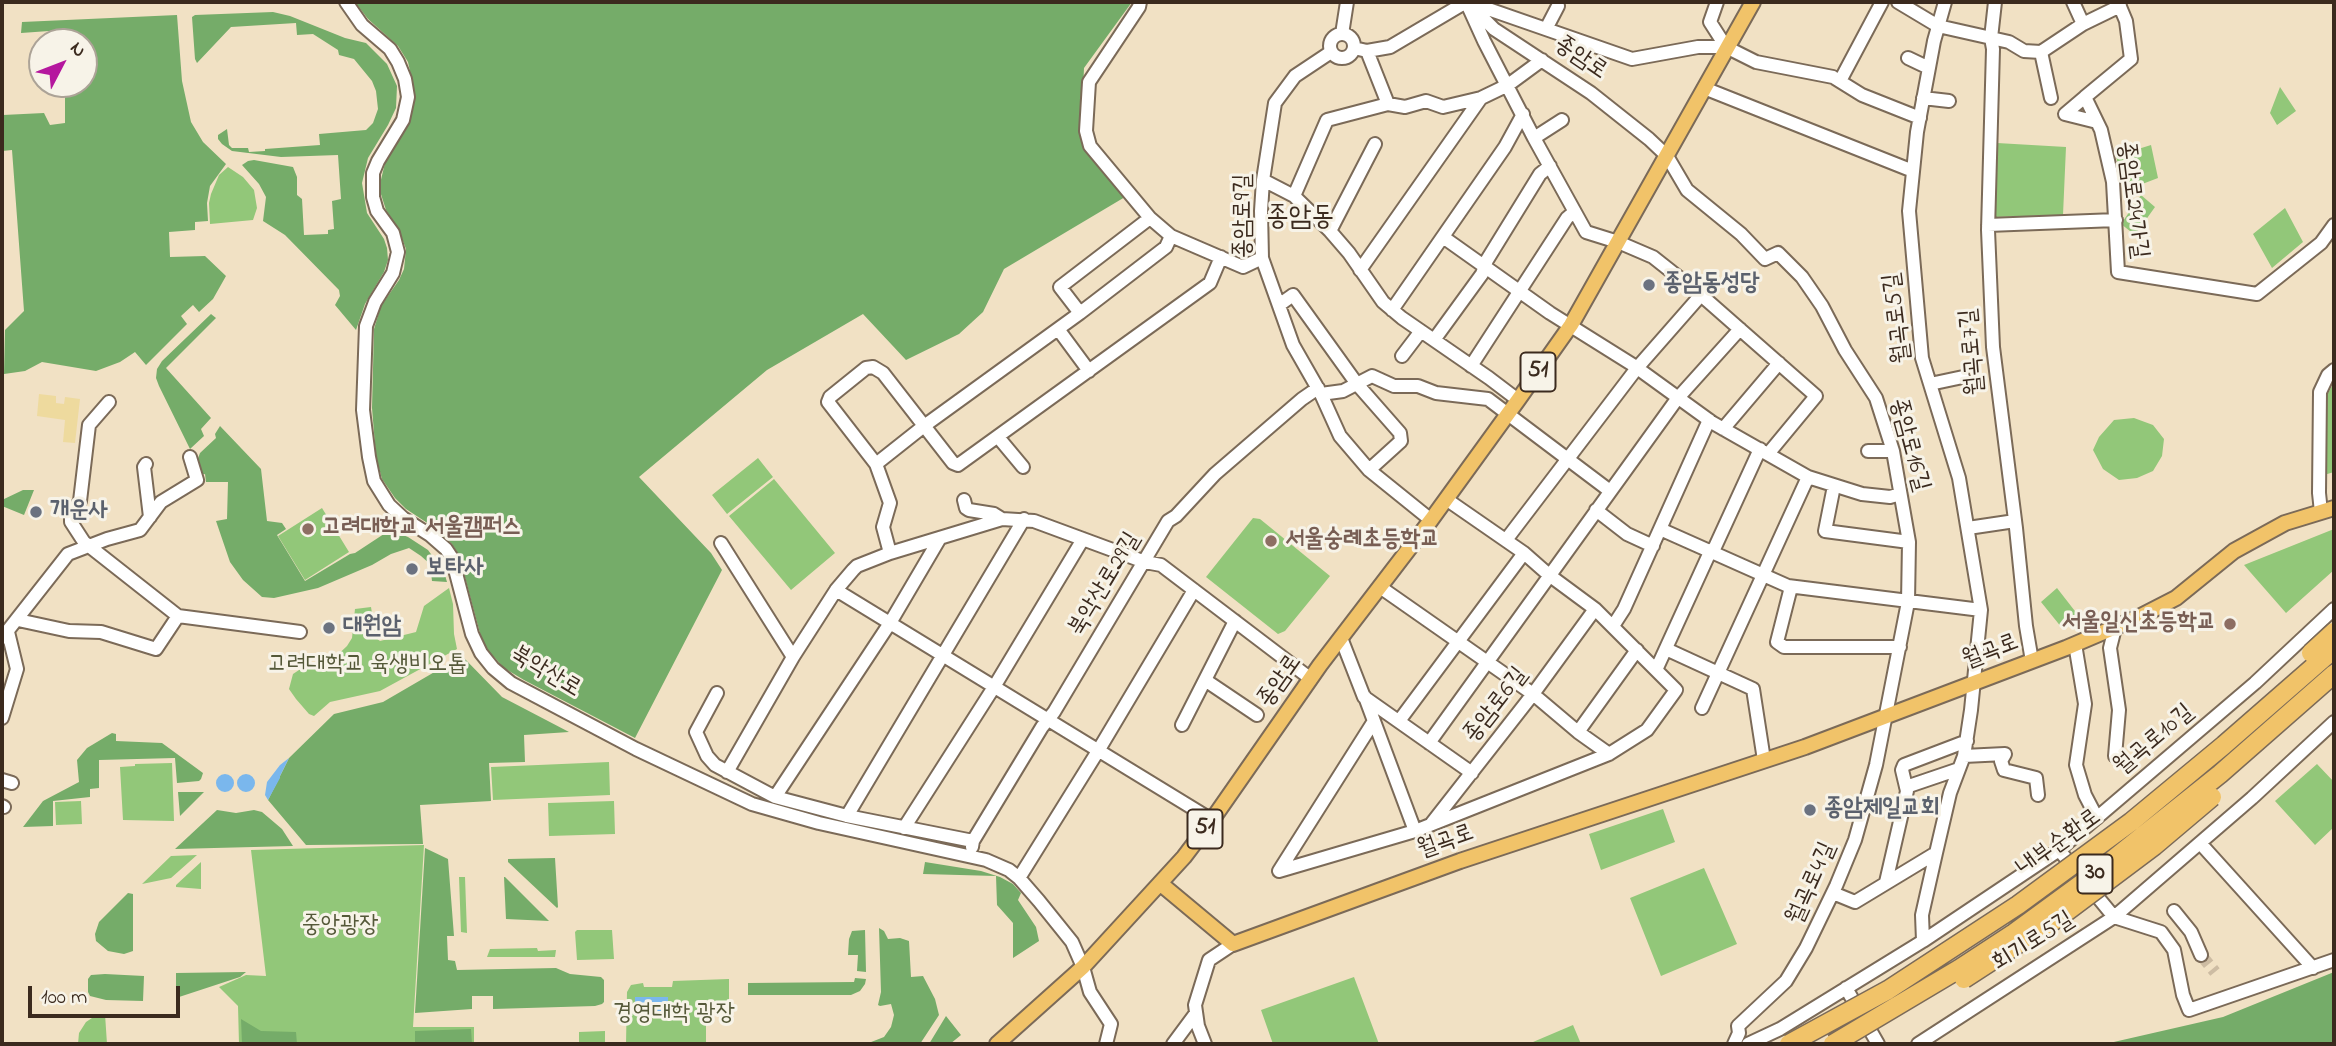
<!DOCTYPE html>
<meta charset="utf-8">
<style>
body{margin:0}
#map{position:relative;width:2336px;height:1046px;overflow:hidden;background:#f1e1c4;font-family:"Indie Flower",sans-serif}
canvas{display:block}
.frame{position:absolute;inset:0;border:4px solid #3b2a1e;pointer-events:none}
.north{position:absolute;left:28px;top:28px;width:70px;height:70px;box-sizing:border-box;background:#f7f3e8;border:2px solid #aca397;border-radius:50%;rotate:48deg;font-size:19px;font-weight:700;line-height:28px;text-align:center;color:#3b2a1e}
.north::after{content:'';display:block;margin:auto;width:24px;height:32px;background:#b5179e;clip-path:polygon(50% 0,100% 100%,50% 72%,0 100%)}
.scale{position:absolute;left:28px;top:986px;width:152px;height:32px;box-sizing:border-box;border:4px solid #3b2a1e;border-top:0;padding-left:9px;font-size:21px;line-height:24px;white-space:nowrap;color:#3b2a1e;-webkit-text-stroke:5px #f7f3e8;paint-order:stroke}
</style>
<div id="map">
<canvas width="2336" height="1046"></canvas>
<div class="frame"></div>
<div class="north">N</div>
<div class="scale">100 m</div>
</div>
<script>
const c = document.querySelector('canvas').getContext('2d');
c.lineJoin = 'round';
function fillPath(path, color) {
  c.fillStyle = color;
  c.fill(path, 'evenodd');
}
function shape(rows) {
  const path = new Path2D();
  for (const r of rows) {
    if (r.length === 3) {
      path.moveTo(r[0] + r[2], r[1]);
      path.arc(r[0], r[1], r[2], 0, 2 * Math.PI);
      continue;
    }
    path.moveTo(r[0], r[1]);
    for (let i = 2; i < r.length; i += 2) path.lineTo(r[i], r[i + 1]);
  }
  return path;
}
function strokePath(path, color, width, dash) {
  c.strokeStyle = color;
  c.lineWidth = width;
  c.lineCap = dash ? 'butt' : 'round';
  c.setLineDash(dash || []);
  c.stroke(path);
}
function write(font, color, halo, rows, align = 'center') {
  c.font = font + ' "Indie Flower","Poor Story",sans-serif';
  c.lineWidth = 6;
  c.setLineDash([]);
  c.textBaseline = 'middle';
  c.strokeStyle = halo;
  c.fillStyle = color;
  for (const [text, x, y, turn = 0] of rows) {
    c.save();
    c.translate(x, y);
    c.rotate((+turn || 0) * Math.PI / 180);
    c.textAlign = isNaN(turn) ? turn : align;
    if (halo) c.strokeText(text, 0, 0);
    c.fillText(text, 0, 0);
    c.restore();
  }
}
const green = shape([
 [2280,87,2296,111,2277,125,2270,113],
 [1997,143,2066,147,2063,215,1995,217],
 [2151,145,2158,178,2124,191,2116,156],
 [228,167,243,177,254,190,257,208,253,220,210,224,209,203,211,194,219,175],
 [2141,195,2155,207,2135,235,2121,224],
 [2285,208,2303,242,2272,268,2253,234],
 [2333,384,2334,472,2324,475,2326,397],
 [2134,418,2153,425,2164,439,2162,456,2153,471,2137,478,2119,480,2103,469,2093,450,2099,437,2114,420],
 [758,458,773,477,727,514,712,495],
 [774,479,835,553,791,590,729,516],
 [322,508,349,552,305,580,278,536],
 [1253,518,1260,519,1330,576,1285,631,1278,634,1206,577],
 [2334,529,2334,570,2286,613,2244,565],
 [449,588,453,604,454,634,457,649,380,691,330,702,314,716,309,714,296,699,289,689,293,674,299,670,329,663,347,646,352,638,355,609,371,607,376,638,380,641,416,632,424,606],
 [2057,588,2078,615,2062,628,2041,602],
 [609,762,610,795,493,800,491,767],
 [172,763,174,821,123,820,120,767,135,766,135,764],
 [2317,764,2334,782,2334,827,2315,845,2275,801],
 [81,801,82,824,56,825,55,802],
 [614,801,615,834,549,836,548,803],
 [1663,809,1675,842,1601,870,1589,834],
 [424,845,413,1027,474,1027,474,1044,239,1044,238,1006,219,987,246,975,266,976,251,850],
 [197,855,171,878,142,884,171,856],
 [201,862,201,889,176,887,176,885],
 [1704,868,1737,944,1661,976,1630,898],
 [459,877,465,877,467,933,461,932],
 [577,930,612,930,614,959,577,960,575,932],
 [537,948,538,951,556,950,555,957,487,957,490,949],
 [1354,977,1379,1044,1273,1044,1261,1010],
 [729,979,729,1001,706,1002,706,1044,626,1044,627,992,631,985,643,983,644,987,672,987,673,981],
 [105,1014,107,1044,78,1044,79,1033,86,1022,95,1016],
 [1573,1025,1581,1044,1534,1044,1533,1042],
 [605,1031,605,1044,579,1044,579,1032]
]);
const forest = shape([
 [355,2,1132,2,1084,68,1081,137,1125,197,1004,269,983,312,959,334,906,360,863,314,767,370,639,477,711,553,722,570,635,738,524,680,504,668,494,657,486,649,481,637,459,555,452,544,435,528,406,509,395,498,382,479,376,457,372,408,374,329,381,306,399,280,404,269,406,249,398,228,386,210,379,188,385,163,412,113,413,85,408,62,398,46,368,19],
 [273,12,290,16,345,38,366,43,387,64,397,86,396,108,388,125,368,158,362,183,367,213,384,239,387,248,388,260,384,272,365,304,356,330,335,305,340,296,339,290,285,235,263,221,266,197,259,184,242,165,248,161,254,160,293,167,297,177,297,195,302,199,304,235,328,234,328,230,334,229,332,201,341,199,338,155,281,157,232,151,222,144,218,139,218,135,227,129,229,145,232,148,248,148,249,152,265,151,265,149,320,145,319,134,366,130,373,123,378,109,376,91,372,81,354,59,339,55,338,50,313,34,297,35,296,23,231,27,197,63,195,59,192,17,195,15],
 [177,15,182,81,191,122,203,142,226,164,210,186,207,203,208,221,195,222,195,230,169,232,170,257,205,256,226,276,213,299,199,312,193,305,181,316,187,324,146,365,135,352,120,362,96,371,42,362,25,371,4,374,5,330,24,311,12,150,2,151,2,107,3,115,44,113,50,125,65,123,65,95,56,95,53,84,84,84,84,42,50,42,49,31,21,33,22,22],
 [211,314,216,318,166,368,211,418,201,429,204,436,190,449,159,386,156,378,157,369,162,361],
 [220,426,261,469,267,521,282,523,286,529,277,535,305,581,350,554,355,553,390,530,408,537,428,550,444,572,447,582,432,581,430,564,421,556,409,548,391,554,372,565,318,588,274,598,262,597,243,580,230,562,216,521,227,519,228,482,206,482,205,474,200,475,197,461,200,453,216,438,215,434],
 [23,490,34,490,24,515,2,506,2,500],
 [462,656,502,697,569,732,524,735,525,762,489,763,491,801,420,805,423,844,306,845,268,800,289,758,334,714,383,702],
 [112,733,116,734,116,741,162,743,203,773,201,779,199,781,177,783,175,758,99,760,99,788,90,789,90,797,53,801,53,826,23,827,43,801,79,782,77,760,87,748],
 [178,792,204,792,180,816],
 [217,810,236,813,254,810,262,812,282,829,293,846,175,849],
 [425,848,448,859,454,936,447,936,448,960,455,961,457,970,556,968,570,974,601,977,604,980,604,1002,602,1004,595,1006,493,1009,493,996,472,996,472,1009,415,1013],
 [555,858,558,907,557,908,508,862,508,859],
 [925,862,981,871,1000,877,1013,884,1021,893,1018,900,1036,927,1039,941,1013,958,1013,923,997,905,996,876,923,874],
 [504,877,505,877,549,921,506,919],
 [128,893,133,894,133,951,124,954,108,951,96,941,95,934,99,922],
 [879,928,884,931,888,939,900,938,909,941,911,977,923,976,935,999,939,1015,920,1044,866,1044,884,1037,891,1027,894,1015,891,1004,880,1006,878,1005,881,992],
 [865,930,866,972,857,971,858,955,848,955,849,939,852,931],
 [246,972,240,977,176,998,176,973],
 [2334,972,2334,1044,2105,1044,2223,1017],
 [105,974,144,976,143,1001,106,1000,90,996,88,992,88,979,91,975],
 [855,978,866,979,865,984,860,991,851,995,748,995,748,983,854,982],
 [946,1016,961,1035,950,1044,929,1044],
 [241,1019,261,1031,296,1032,297,1044,242,1044],
 [471,1029,472,1044,415,1044,415,1031]
]);
const sand = shape([
 [39,394,56,396,56,403,64,404,65,397,80,399,75,443,63,442,65,420,37,416]
]);
const water = shape([
 [289,758,280,776,280,778,268,800,265,795,267,782,280,765],
 [246,783,9],
 [225,783,9],
 [635,997,668,997,668,1012,635,1012]
]);
const pier = shape([
 [2334,660,2334,674,2086,881,1835,1044,1811,1044,1813,1041,1862,1013]
]);
const minorTunnel = shape([
 [2201,955,2215,972]
]);
const minor = shape([
 [346,2,362,25,390,49,398,62,405,79,408,97,403,120,378,161,373,173,373,197,377,211,393,233,398,252,393,273,375,302,366,326,363,410,369,457,374,481,389,505,403,518,430,535,446,549,452,558,472,634,481,653,493,668,511,683,636,749,752,804,819,823,986,860,1009,870,1019,878,1039,901,1072,942,1083,967,1090,992,1111,1024,1106,1044],
 [1140,2,1139,7,1089,82,1086,131,1090,146,1150,218,1171,236,1243,267,1262,258],
 [1467,2,1494,29,1591,93,1649,139,1667,156,1687,190,1741,234,1765,259,1778,253,1802,277,1822,306,1845,350,1876,398,1893,451,1909,542,1908,602,1876,765,1855,840,1836,886,1806,948,1786,981,1738,1026,1739,1033,1734,1044],
 [1717,2,1710,22,1726,47],
 [1898,2,1938,26,2009,42,2024,51,2041,52,2083,24,2120,6],
 [1995,2,1991,38,1993,49,1988,230,1993,347,2016,528,2026,626,2032,661],
 [2073,2,2083,24],
 [2118,2,2126,21,2131,59,2085,97,2101,130,2113,182,2118,272,2257,294,2321,243,2334,225],
 [1471,3,1632,59,1698,47,1726,47,1756,62,1833,77,1862,95,1920,118],
 [1469,8,1484,41,1534,138,1586,232,1618,242,1653,257,1701,295,1816,396,1768,454],
 [1546,29,1558,6],
 [1342,34,1347,2],
 [1342,46,12],
 [1354,48,1367,51,1390,47,1466,2],
 [1367,51,1388,104],
 [1331,52,1295,76,1275,103,1263,180,1261,211,1262,258,1293,345,1321,394,1340,436,1369,470,1431,520],
 [2041,52,2051,98],
 [1908,58,1929,68],
 [1840,81,1882,2],
 [1704,88,1913,171],
 [2085,97,2065,114,2097,122],
 [1923,98,1949,101],
 [1534,138,1562,120],
 [1263,180,1294,196,1330,231,1349,253,1383,302,1402,318,1489,378,1518,400],
 [1294,196,1327,120,1388,104,1405,107,1426,101,1443,107,1481,98,1508,85,1542,60],
 [1988,225,2116,220],
 [1330,231,1375,144],
 [1443,237,1550,313,1633,365,1713,423,1808,477,1862,494,1890,497,1900,494],
 [1360,270,1481,98],
 [1279,305,1293,295,1357,384,1400,433,1401,441,1369,470],
 [1392,310,1505,147,1523,114],
 [1080,313,1060,287,1150,218],
 [1058,329,1089,371],
 [1434,340,1482,274,1487,260,1540,174,1550,166],
 [1402,356,1421,331],
 [1471,366,1567,218,1574,212],
 [1930,384,1963,377],
 [1321,394,1343,391,1372,376,1394,386,1418,386,1436,393,1488,399,1610,491],
 [1723,429,1779,363],
 [998,437,1023,467],
 [1868,451,1893,451],
 [146,464,144,467,150,517],
 [876,464,828,402,830,397,866,368,873,367,883,373,953,463,958,465,1210,283,1221,257],
 [1834,486,1825,531,1909,542],
 [964,500,966,508,969,510,994,514,1002,519],
 [1596,510,1627,534,1653,546],
 [2321,512,2319,493,2320,392,2328,375,2334,370],
 [1968,528,2015,521],
 [1660,529,1788,586,1981,610],
 [1506,540,1637,368,1701,295],
 [721,543,793,657],
 [890,553,883,527,890,503,876,464,924,426,1080,313,1166,247,1171,236],
 [1380,587,1533,694,1578,732,1609,754],
 [1791,587,1777,642,1784,647,1900,647],
 [836,590,1212,820],
 [178,616,300,632],
 [18,620,69,631,101,632,156,649,178,616,84,542,71,522,71,517,80,501,89,425,109,402],
 [1613,626,1624,609,1709,420],
 [2115,628,2110,648,2119,710,2115,756],
 [2,638,68,554,107,539,140,530,161,502,197,480,190,457],
 [1341,638,1364,697,1472,773],
 [2075,644,2085,704,2076,765,2085,795,2097,818],
 [1666,649,1753,689,1764,760],
 [1656,670,1710,552,1715,547,1760,449],
 [1205,680,1257,715],
 [717,693,696,732,707,756,715,765,775,797,847,816,973,841,972,847],
 [1365,697,1415,831],
 [1702,708,1808,477],
 [2,718,17,669,8,632],
 [1374,721,1279,871,1415,831,1609,754,1647,730,1676,690,1595,609,1549,575,1524,553,1446,499],
 [1399,721,1524,553],
 [1182,725,1235,621],
 [1578,732,1637,650],
 [1429,743,1677,399,1740,329],
 [1964,756,2005,754,2001,761,2004,770,2036,778,2038,795],
 [727,772,793,657,836,590,853,570,857,566,890,553,1002,519,1034,521,1145,562,1161,565,1311,679],
 [2,780,12,783],
 [1906,787,1959,769],
 [775,797,890,623,940,538],
 [2,806,4,807],
 [847,816,1024,519],
 [1432,823,1533,694,1595,609],
 [904,828,994,687,1083,539],
 [973,841,1042,727,1054,712,1168,521,1176,516,1215,474,1302,399,1318,388],
 [2200,843,2313,968],
 [2059,850,2114,917],
 [1019,878,1098,751,1194,590],
 [1886,882,1907,791,1902,770,1904,765,1967,741],
 [1833,893,1855,902,1936,853,1950,793,1964,756,1971,710,1981,610,1959,478,1922,358,1909,211,1917,132,1934,41,1945,2],
 [2174,911,2191,932,2201,955],
 [2114,917,2161,932,2174,950,2183,995,2189,1010,2334,960],
 [1923,941,1922,915,1936,853],
 [1846,988,1878,1044],
 [1173,1044,1196,1013],
 [1205,1044,1198,1026,1195,1005,1209,960,1233,944],
 [1748,1044,1780,1029,1923,941,2059,850,2255,683,2334,609],
 [1918,1044,2114,917,2252,798,2334,722]
]);
const major = shape([
 [1161,884,1233,944,1460,861,1805,747,2066,648,2139,617,2176,598,2234,551,2285,523,2334,508],
 [997,1044,1083,967,1184,857,1212,820,1320,665,1431,520,1518,400,1571,325,1753,2]
]);
const highwayBridge = shape([
 [2311,653,2334,632],
 [1964,979,2058,918,2154,846,2212,797],
 [1789,1044,1888,990,2018,905,2131,822,2224,745,2334,649],
 [1833,1044,1959,969,2014,933,2096,873,2220,774,2334,674]
]);
const markers = [
 [1649,285,7,"#6b7280"],
 [36,512,7,"#6b7280"],
 [308,529,7,"#8d6e63"],
 [1271,541,7,"#8d6e63"],
 [412,569,7,"#6b7280"],
 [2230,624,7,"#8d6e63"],
 [329,628,7,"#6b7280"],
 [1810,810,7,"#6b7280"]
];
const shields = [
 [1538,372,35],
 [1205,829,35],
 [2095,874,35]
];
const shieldNames = [
 ["51",1538,372],
 ["51",1205,829],
 ["30",2095,874]
];
const streetNames = [
 ["종암로",1580,59,34],
 ["종암로24가길",2131,200,83],
 ["종암로9길",1245,216,-90],
 ["월곡로5길",1899,318,-97],
 ["월곡로7길",1974,352,-95],
 ["종암로16길",1908,445,75],
 ["북악산로29길",1106,585,-59],
 ["월곡로",1991,653,-21],
 ["북악산로",545,673,31],
 ["종암로",1281,682,-55],
 ["종암로6길",1497,706,-52],
 ["월곡로10길",2155,741,-40],
 ["월곡로",1446,843,-19],
 ["내부순환로",2060,844,-36],
 ["월곡로4길",1813,884,-66],
 ["회기로5길",2034,943,-32]
];
const worshipNames = [
 ["종암동성당",1663,285],
 ["개운사",50,512],
 ["보타사",426,569],
 ["대원암",343,628],
 ["종암제일교회",1824,810]
];
const educationNames = [
 ["고려대학교 서울캠퍼스",322,529],
 ["서울숭례초등학교",1285,541],
 ["서울일신초등학교",2216,624,"right"]
];
const parkNames = [
 ["고려대학교 육생비오톱",367,666],
 ["중앙광장",340,927],
 ["경영대학 광장",674,1015]
];
const quarterNames = [
 ["종암동",1300,219]
];
fillPath(green, '#92c779');
fillPath(forest, '#75ac69');
fillPath(sand, '#eeda9e');
fillPath(water, '#7ab7ed');
fillPath(pier, '#f1e1c4');
strokePath(minorTunnel, '#cdbca3', 12, [12, 6]);
strokePath(minor, '#7b6a58', 16);
strokePath(major, '#7b6a58', 18);
strokePath(minor, '#fff', 12);
strokePath(major, '#f1c369', 14);
strokePath(highwayBridge, '#7b6a58', 21, []);
strokePath(highwayBridge, '#f1c369', 18);
for (const [x, y, r, color] of markers) {
  const dot = new Path2D();
  dot.arc(x, y, r, 0, 2 * Math.PI);
  c.fillStyle = color;
  c.fill(dot);
  strokePath(dot, '#f7f3e8', 2.5);
}
for (const [x, y, w] of shields) {
  const box = new Path2D();
  box.roundRect(x - w / 2, y - 19.5, w, 39, 5);
  c.fillStyle = '#f7f3e8';
  c.fill(box);
  strokePath(box, '#3b2a1e', 2);
}
write('bold 23px', '#3b2a1e', null, shieldNames);
write('24px', '#3b2a1e', '#f7f3e8', streetNames);
write('bold 24px', '#5b616d', '#f7f3e8', worshipNames, 'left');
write('bold 24px', '#785e54', '#f7f3e8', educationNames, 'left');
write('24px', '#555939', '#f7f3e8', parkNames);
write('28px', '#3b2a1e', '#f7f3e8', quarterNames);
</script>
